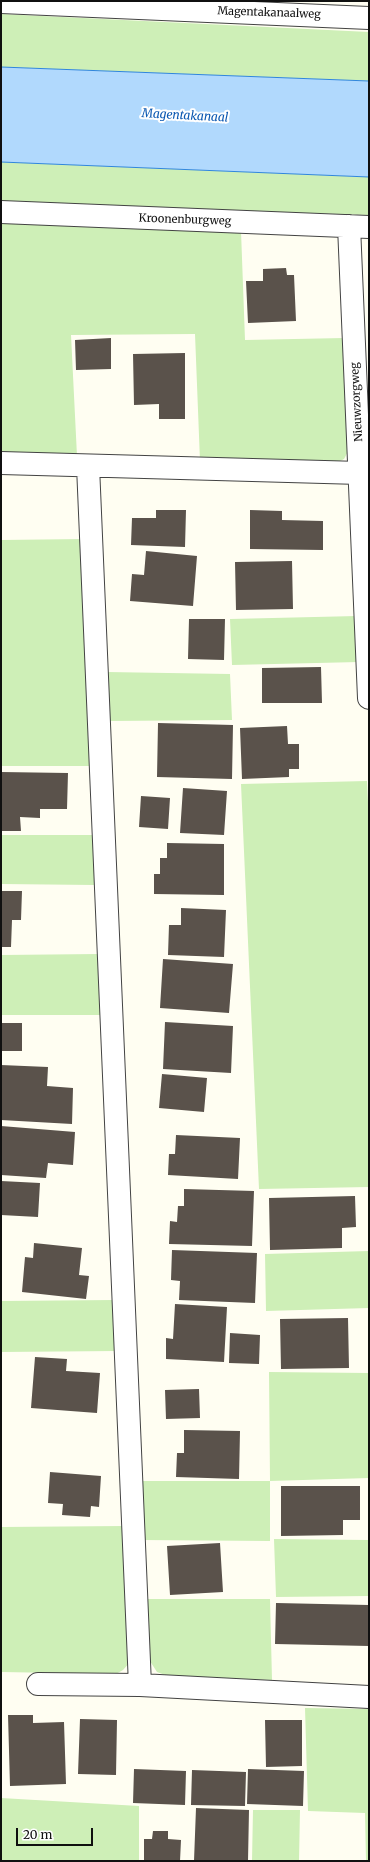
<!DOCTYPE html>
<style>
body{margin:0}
#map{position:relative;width:370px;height:1862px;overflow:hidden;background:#fffef2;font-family:Merriweather,serif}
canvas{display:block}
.frame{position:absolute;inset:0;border:2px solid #101010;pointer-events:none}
.scale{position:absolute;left:16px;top:1828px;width:77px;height:18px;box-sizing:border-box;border:2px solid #101010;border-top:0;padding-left:5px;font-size:12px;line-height:14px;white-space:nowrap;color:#101010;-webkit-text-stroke:3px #fff;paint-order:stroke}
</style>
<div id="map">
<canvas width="370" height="1862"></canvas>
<div class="frame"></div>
<div class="scale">20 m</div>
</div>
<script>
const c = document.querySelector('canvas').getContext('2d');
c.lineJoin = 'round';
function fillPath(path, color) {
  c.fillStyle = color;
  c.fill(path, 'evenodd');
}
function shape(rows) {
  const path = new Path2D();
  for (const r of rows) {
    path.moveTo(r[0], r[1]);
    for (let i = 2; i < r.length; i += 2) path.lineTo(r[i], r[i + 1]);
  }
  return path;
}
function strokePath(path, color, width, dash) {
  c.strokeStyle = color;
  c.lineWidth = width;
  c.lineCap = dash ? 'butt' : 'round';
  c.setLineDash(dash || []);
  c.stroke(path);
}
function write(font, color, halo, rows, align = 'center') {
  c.font = font + ' Merriweather,serif';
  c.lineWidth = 4;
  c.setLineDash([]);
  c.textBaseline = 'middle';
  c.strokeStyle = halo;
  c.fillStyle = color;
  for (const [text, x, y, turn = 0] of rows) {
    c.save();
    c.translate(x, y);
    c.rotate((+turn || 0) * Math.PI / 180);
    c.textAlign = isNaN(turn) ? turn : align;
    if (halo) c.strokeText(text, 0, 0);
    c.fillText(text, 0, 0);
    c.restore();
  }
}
const green = shape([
 [1,14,369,32,369,81,1,67],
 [1,162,369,177,369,215,1,203],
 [1,221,241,231,245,340,344,338,350,448,344,459,334,464,200,461,195,334,71,335,77,456,1,454],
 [84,539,95,766,1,766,1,540],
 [357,616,359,662,232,665,230,619],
 [107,672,230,674,232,720,109,721],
 [367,781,369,824,369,1187,259,1189,241,784],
 [1,835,94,835,95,885,1,884],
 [99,954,100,1015,1,1015,1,955],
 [369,1251,369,1308,266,1311,265,1254],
 [115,1300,117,1351,1,1352,1,1301],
 [269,1372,369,1373,369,1478,270,1481,270,1541,140,1540,139,1481,270,1481],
 [125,1526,131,1661,123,1670,116,1674,1,1672,1,1527],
 [274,1539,369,1540,369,1596,276,1597],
 [142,1599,270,1599,272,1680,168,1676,157,1672,148,1658],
 [305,1708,369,1709,369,1861,366,1861,365,1813,308,1811],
 [1,1798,139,1806,139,1861,1,1861],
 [253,1810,300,1810,299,1861,252,1861]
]);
const water = shape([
 [1,67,369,81,369,177,1,162,1,67]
]);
const building = shape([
 [286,268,287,275,294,275,296,321,248,323,246,281,263,281,263,269],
 [111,338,111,369,76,370,75,340],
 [185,353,185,419,159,419,159,404,134,405,133,354],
 [156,510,186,510,185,547,131,545,132,518,156,518],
 [250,510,282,511,282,520,323,521,323,550,250,549],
 [146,551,197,556,193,606,130,601,132,574,144,575],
 [292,561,293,609,236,610,235,562],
 [189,619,225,619,224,660,188,659],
 [321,667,322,703,262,703,262,668],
 [158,723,233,725,232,779,157,777],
 [287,726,288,744,299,744,299,769,289,769,289,777,242,779,240,728],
 [1,772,68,773,67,809,40,809,40,818,20,817,21,831,1,831],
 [183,788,227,791,224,835,180,833],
 [141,796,170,798,168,829,139,827],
 [167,843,224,844,224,895,154,894,154,874,160,874,160,858,167,858],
 [1,891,22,891,21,920,12,920,11,947,1,947],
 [181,908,226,910,224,957,168,955,169,925,181,925],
 [163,959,233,964,229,1013,160,1008],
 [165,1022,233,1026,231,1073,163,1069],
 [1,1023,22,1023,22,1051,1,1051],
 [1,1065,48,1067,47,1086,73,1088,72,1124,1,1120],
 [162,1074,207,1078,204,1112,159,1108],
 [1,1126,75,1132,73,1165,48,1163,46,1178,1,1175],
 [176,1135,240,1138,238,1179,168,1175,169,1154,175,1154],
 [1,1181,40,1183,38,1217,1,1215],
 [184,1189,254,1191,252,1246,169,1244,170,1221,177,1222,178,1206,184,1206],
 [355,1196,356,1227,342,1228,342,1248,270,1250,269,1198],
 [34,1243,82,1248,79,1275,89,1276,86,1299,22,1292,25,1257,33,1258],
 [172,1250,257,1253,255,1303,179,1300,180,1281,171,1280],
 [175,1304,227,1307,224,1362,166,1359,166,1338,173,1339],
 [348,1318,349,1368,281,1369,280,1319],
 [230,1333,260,1335,259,1364,229,1363],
 [35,1357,67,1359,66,1371,100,1373,97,1413,31,1408],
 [199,1389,200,1418,166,1419,165,1390],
 [184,1430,240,1431,239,1479,176,1477,177,1453,184,1453],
 [50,1472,101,1476,99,1507,91,1506,90,1517,62,1515,63,1504,48,1503],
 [281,1486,360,1486,360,1520,343,1520,343,1535,281,1536],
 [220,1543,223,1592,170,1595,167,1546],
 [276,1603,369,1605,369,1646,275,1644],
 [8,1715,33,1715,33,1723,64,1722,66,1784,10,1786],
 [80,1719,117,1720,116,1775,78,1774],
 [265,1720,302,1720,302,1766,266,1767],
 [134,1769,186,1771,185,1805,133,1803],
 [248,1769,304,1771,303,1806,247,1804],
 [192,1770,246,1772,245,1806,191,1805],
 [196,1808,249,1810,248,1861,194,1861],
 [153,1831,168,1831,168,1839,181,1840,180,1861,144,1861,144,1839,152,1839]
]);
const minor = shape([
 [1,2,369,18],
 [1,212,369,227],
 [349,226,369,698],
 [1,463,360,473],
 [88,466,140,1685],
 [38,1684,140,1685,369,1697]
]);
const streetNames = [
 ["Magentakanaalweg",269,13,2],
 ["Kroonenburgweg",185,220,2],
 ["Nieuwzorgweg",357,402,-93]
];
const waterNames = [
 ["Magentakanaal",185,116,3]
];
fillPath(green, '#ceefb7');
fillPath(water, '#b1d9fd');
strokePath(water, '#3086dc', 1);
fillPath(building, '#5a524b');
strokePath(minor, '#434343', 24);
strokePath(minor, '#fff', 22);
write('11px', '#101010', '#fff', streetNames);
write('italic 12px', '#0a57b1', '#fff', waterNames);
</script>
